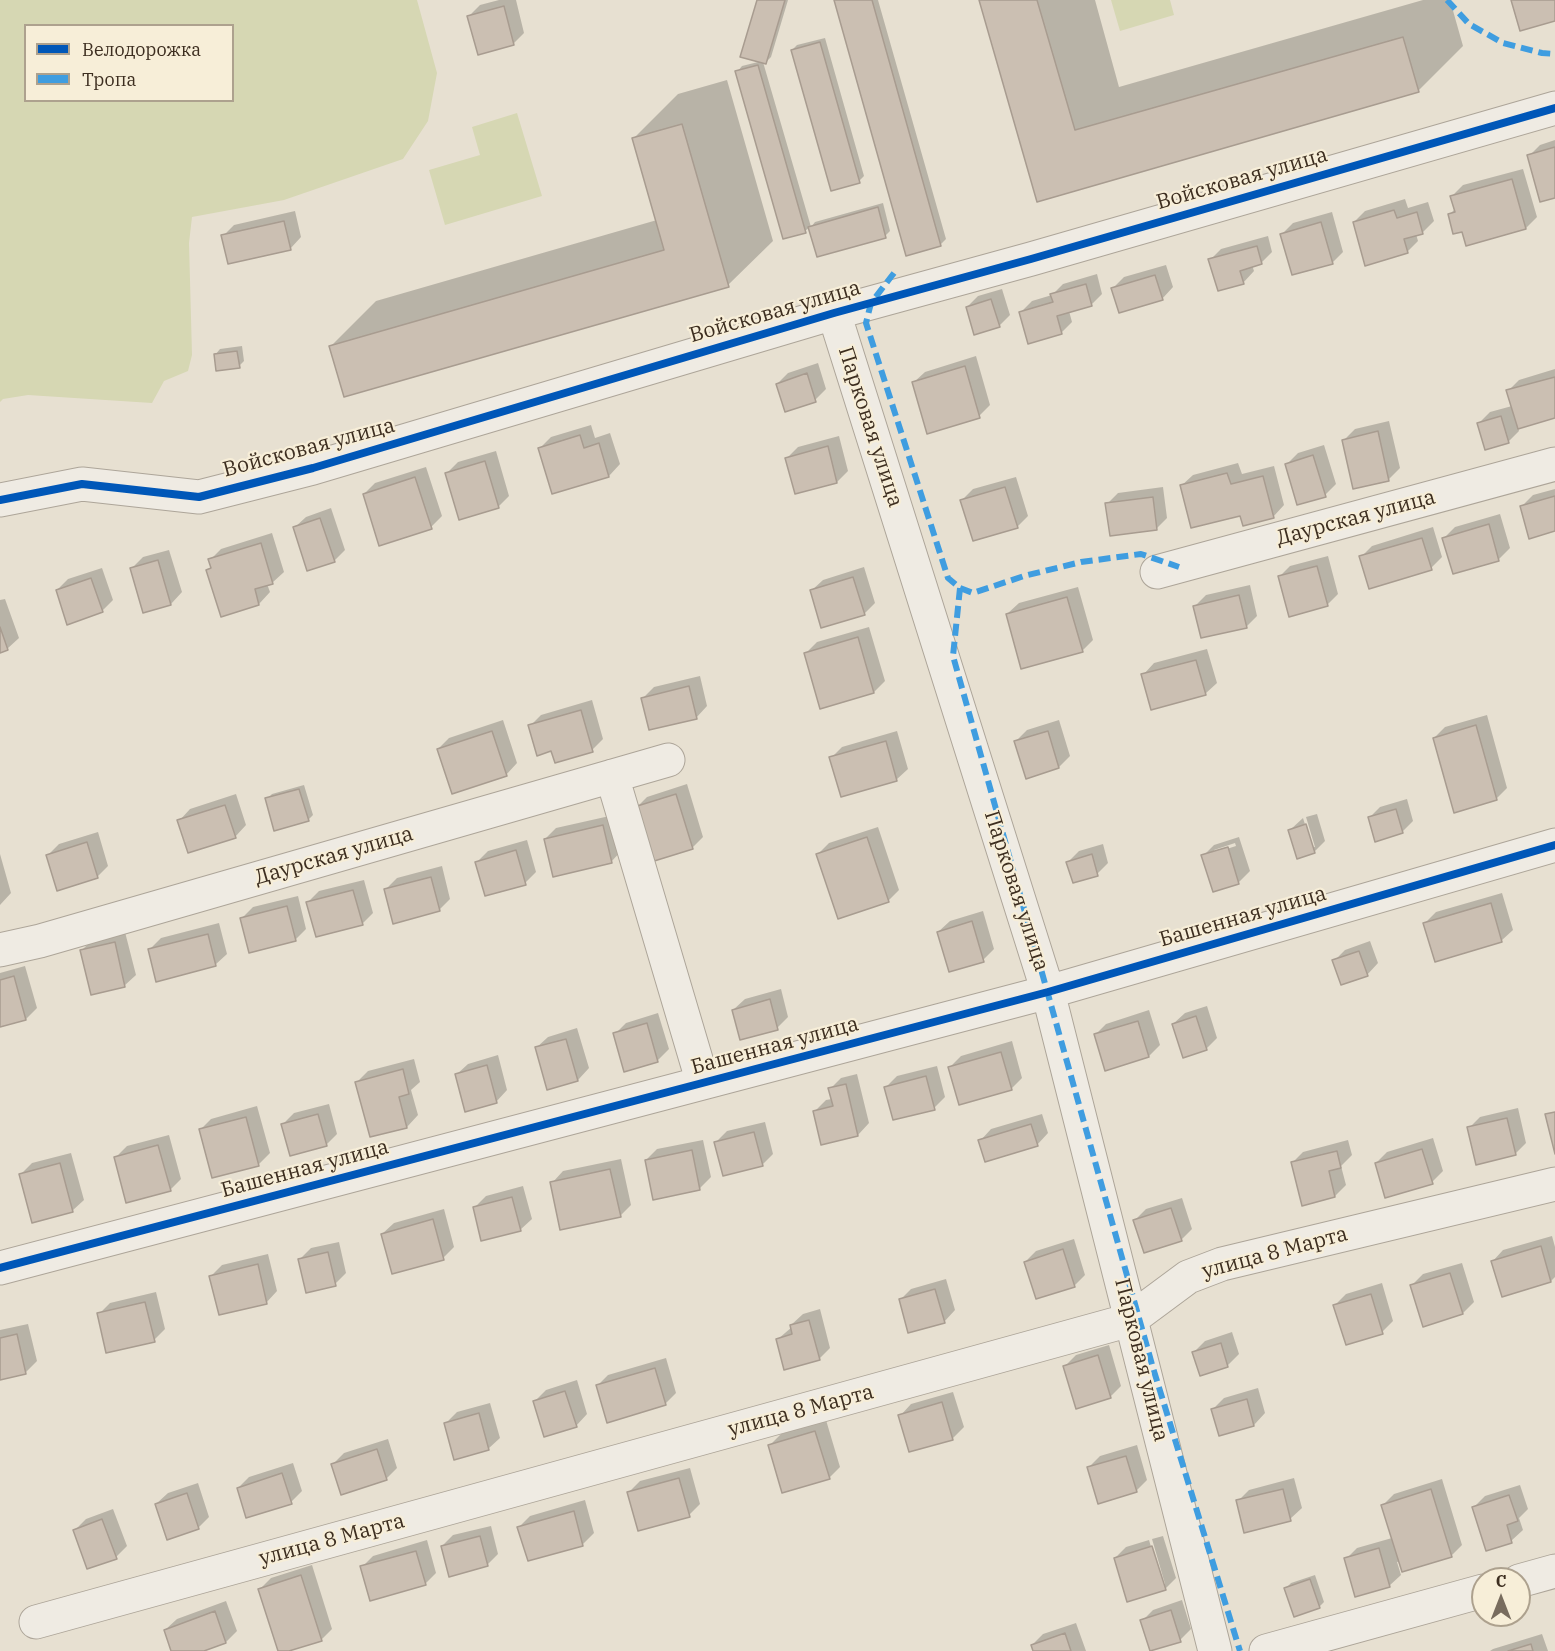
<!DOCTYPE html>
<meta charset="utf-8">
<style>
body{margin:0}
#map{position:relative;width:1555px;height:1651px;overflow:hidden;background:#e7e0d1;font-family:"IBM Plex Serif",serif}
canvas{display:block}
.legend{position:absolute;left:24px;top:24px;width:210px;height:78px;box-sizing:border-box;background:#f7eed8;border:2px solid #ada18e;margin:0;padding:8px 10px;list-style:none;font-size:18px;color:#3d2e20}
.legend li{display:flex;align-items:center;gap:12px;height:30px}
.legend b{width:30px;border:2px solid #ada18e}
.north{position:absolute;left:1471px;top:1567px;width:60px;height:60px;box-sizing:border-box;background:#f7eed8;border:2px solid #ada18e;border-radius:50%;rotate:0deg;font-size:16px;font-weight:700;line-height:24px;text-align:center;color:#3d2e20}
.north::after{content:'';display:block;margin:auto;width:21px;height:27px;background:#786c5e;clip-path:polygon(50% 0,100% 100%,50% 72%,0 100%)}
</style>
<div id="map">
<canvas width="1555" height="1651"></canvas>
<ul class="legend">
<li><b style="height:8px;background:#0057b8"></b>Велодорожка</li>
<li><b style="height:8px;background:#3f9de0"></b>Тропа</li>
</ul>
<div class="north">С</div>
</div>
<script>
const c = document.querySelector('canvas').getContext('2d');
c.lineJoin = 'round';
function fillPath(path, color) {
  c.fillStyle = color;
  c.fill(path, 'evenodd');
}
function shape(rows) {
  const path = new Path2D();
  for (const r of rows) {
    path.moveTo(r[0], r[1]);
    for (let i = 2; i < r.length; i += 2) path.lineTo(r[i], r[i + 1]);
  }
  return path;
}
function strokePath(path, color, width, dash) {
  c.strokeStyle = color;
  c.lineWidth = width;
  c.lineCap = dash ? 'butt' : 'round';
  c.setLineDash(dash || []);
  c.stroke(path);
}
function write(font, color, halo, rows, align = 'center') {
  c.font = font + ' "IBM Plex Serif",serif';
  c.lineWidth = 4.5;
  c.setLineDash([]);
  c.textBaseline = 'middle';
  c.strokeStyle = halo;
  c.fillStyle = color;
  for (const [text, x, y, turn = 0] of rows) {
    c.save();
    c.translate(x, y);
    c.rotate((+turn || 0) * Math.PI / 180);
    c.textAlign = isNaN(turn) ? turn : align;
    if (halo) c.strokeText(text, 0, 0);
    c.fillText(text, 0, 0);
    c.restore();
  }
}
const green = shape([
 [0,0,417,0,437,73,428,121,403,159,284,200,192,217,189,243,192,355,188,371,164,381,152,403,28,395,3,399,0,402],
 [26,26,232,26,232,100,26,100],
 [1111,0,1170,0,1174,15,1120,31],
 [517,113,542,196,445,225,429,170,480,155,472,127]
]);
const shadow = shape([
 [499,0,516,0,524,33,513,44,469,16,480,5],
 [758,0,788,0,771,57,766,62,763,62,811,227,815,222,883,203,890,231,885,236,810,227,805,231,737,72,742,66,762,61],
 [835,0,878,0,946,239,941,244,907,254],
 [980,0,1095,0,1119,87,1423,0,1450,0,1463,46,1418,91,1038,200],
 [825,38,864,176,859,181,792,50,797,45],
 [727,80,773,241,728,285,331,346,376,301,657,220,633,139,678,94],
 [1555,140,1555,197,1529,156,1540,145],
 [1523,169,1537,217,1526,228,1463,230,1449,215,1455,209,1452,196,1463,185],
 [1405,199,1408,208,1428,202,1434,221,1423,232,1416,234,1418,241,1407,252,1354,222,1365,211],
 [295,211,301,237,290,249,223,236,234,225],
 [1332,212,1343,252,1332,263,1282,234,1293,223],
 [1268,236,1272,252,1261,263,1252,265,1254,271,1243,283,1210,260,1221,249],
 [1166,265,1173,287,1162,299,1113,288,1124,277],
 [1097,274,1102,294,1091,305,1069,311,1072,322,1061,333,1021,312,1032,301,1052,295,1063,284],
 [1002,289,1010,315,999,326,967,307,978,296],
 [242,346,244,361,239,366,215,355,220,349],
 [976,356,990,405,979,416,913,383,925,372],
 [818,363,826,389,815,400,777,384,788,373],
 [1555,369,1555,417,1518,427,1519,431,1508,442,1479,423,1490,412,1512,406,1508,391,1519,380],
 [1389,421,1400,468,1389,479,1344,440,1355,429],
 [591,425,595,438,610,433,620,464,609,476,540,448,551,437],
 [839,436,848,471,837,482,787,458,798,447],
 [1324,445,1336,484,1325,495,1287,464,1298,453],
 [496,451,509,496,498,507,447,473,458,462],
 [1238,463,1242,474,1274,466,1284,505,1273,517,1241,514,1181,486,1193,475],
 [426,467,442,516,431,527,364,494,375,483],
 [1016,477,1028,516,1017,527,962,500,973,489],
 [1163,487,1167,518,1156,529,1107,504,1118,493],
 [1555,489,1555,529,1522,506,1533,495],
 [331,508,345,550,334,561,294,528,306,517],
 [1500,514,1510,548,1499,559,1454,572,1444,538,1455,527],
 [1433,527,1442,557,1431,568,1361,557,1372,546],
 [272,533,284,572,272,583,267,584,270,592,259,604,208,570,212,566,210,560,221,549],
 [169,550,182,592,171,604,132,568,143,557],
 [1328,556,1338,594,1327,605,1279,577,1290,566],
 [864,567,875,603,864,614,811,591,823,580],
 [102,568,113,600,102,611,57,590,68,579],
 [1250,585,1257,616,1246,627,1195,606,1206,595],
 [1078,587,1093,640,1082,651,1007,614,1019,603],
 [5,599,19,638,7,649,0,652,0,600],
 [869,627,885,681,874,692,806,653,817,642],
 [1207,649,1217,683,1205,694,1143,675,1154,663],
 [700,676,707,706,696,718,643,698,654,687],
 [592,700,603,739,592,750,552,749,530,726,541,715],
 [1487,715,1507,788,1496,799,1434,738,1445,727],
 [503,720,517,763,506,775,438,749,449,738],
 [1059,720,1070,756,1059,767,1016,741,1027,730],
 [897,731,908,769,896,780,831,758,842,747],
 [687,784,703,837,692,848,636,808,647,797],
 [304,785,313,815,308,820,267,799,272,794],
 [236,794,246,825,235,837,179,821,190,809],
 [1407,799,1413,821,1402,832,1369,818,1380,807],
 [1317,814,1325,841,1314,852,1290,830,1303,818,1312,847,1315,847,1306,817],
 [614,815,622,850,611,862,545,839,556,828],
 [878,827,899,890,888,901,818,854,829,843],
 [98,832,108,866,97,877,48,855,59,844],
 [1239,837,1250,871,1239,882,1214,890,1203,856,1214,845],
 [1235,843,1236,846,1214,853,1214,850],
 [527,840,536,872,525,883,477,862,488,851],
 [1103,844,1108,863,1097,874,1068,862,1079,851],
 [0,854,11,893,0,905],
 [442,866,450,899,439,910,386,889,397,878],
 [364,880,373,913,362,924,308,902,319,891],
 [1502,893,1513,930,1501,941,1425,923,1436,912],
 [298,896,306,929,295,940,242,918,253,907],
 [983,911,994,949,983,960,938,932,950,921],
 [219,923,227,954,215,965,149,950,161,938],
 [125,932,136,975,124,986,82,950,93,939],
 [1370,941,1378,963,1367,975,1334,961,1345,950],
 [25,966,37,1008,26,1019,0,1026,0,973],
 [781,989,788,1017,777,1028,733,1010,745,999],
 [1207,1006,1217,1038,1206,1049,1173,1024,1185,1013],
 [1149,1010,1160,1045,1149,1056,1095,1035,1106,1024],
 [658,1013,669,1049,658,1060,625,1070,615,1034,626,1023],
 [577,1028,589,1068,578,1080,536,1048,548,1037],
 [1012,1041,1022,1078,1011,1089,950,1067,961,1056],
 [498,1055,507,1090,496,1102,456,1075,468,1064],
 [414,1059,420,1082,411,1090,418,1115,407,1127,371,1136,357,1082,368,1071],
 [937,1066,945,1097,934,1108,886,1087,897,1076],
 [857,1074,869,1123,858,1135,815,1111,826,1100,832,1099,830,1089,841,1078],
 [329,1104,337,1134,326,1145,282,1125,294,1113],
 [257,1106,270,1153,259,1164,213,1176,200,1130,211,1119],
 [1518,1108,1526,1143,1515,1154,1469,1128,1480,1117],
 [1042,1114,1048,1133,1037,1145,980,1141,991,1129],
 [765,1122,773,1154,762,1165,715,1143,727,1131],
 [169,1135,181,1179,170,1190,116,1157,127,1146],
 [1433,1138,1443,1171,1432,1182,1376,1163,1387,1152],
 [703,1140,711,1177,700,1188,646,1160,657,1149],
 [1348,1140,1352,1155,1341,1166,1346,1185,1335,1196,1292,1163,1303,1152],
 [71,1153,84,1200,72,1211,21,1174,32,1163],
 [621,1159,631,1205,620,1216,552,1183,563,1171],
 [523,1186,532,1219,520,1230,475,1207,486,1196],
 [1182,1198,1192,1229,1181,1240,1135,1220,1146,1209],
 [444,1209,454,1247,443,1258,382,1234,394,1223],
 [1552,1236,1555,1247,1555,1277,1551,1281,1492,1262,1503,1250],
 [1074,1239,1085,1275,1074,1286,1025,1262,1036,1251],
 [339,1242,346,1273,335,1284,300,1259,311,1248],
 [268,1254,277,1291,266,1303,211,1276,222,1265],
 [1462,1263,1474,1302,1463,1313,1411,1286,1423,1274],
 [946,1279,955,1310,944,1322,900,1300,911,1289],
 [1382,1283,1393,1321,1382,1332,1335,1305,1346,1294],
 [156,1292,165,1329,154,1340,99,1314,110,1303],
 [820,1309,830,1348,819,1359,778,1339,792,1327,791,1325,803,1314],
 [28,1324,37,1361,26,1372,0,1378,0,1330],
 [1232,1332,1239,1354,1228,1365,1201,1374,1194,1352,1205,1341],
 [1109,1345,1121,1386,1110,1397,1065,1366,1076,1355],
 [666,1358,676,1393,665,1404,597,1386,608,1375],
 [577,1380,587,1414,576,1426,535,1401,546,1390],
 [1258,1388,1265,1413,1254,1425,1220,1434,1213,1409,1224,1398],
 [953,1392,964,1427,953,1438,910,1450,900,1416,911,1404],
 [490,1403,500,1438,488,1449,446,1423,457,1412],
 [826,1420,840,1467,829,1478,770,1445,781,1434],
 [388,1439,397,1468,386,1479,333,1464,344,1453],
 [1137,1445,1147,1480,1136,1491,1089,1467,1100,1456],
 [293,1463,302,1491,291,1502,238,1488,249,1477],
 [690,1468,700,1504,689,1515,629,1492,640,1481],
 [1294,1478,1302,1508,1290,1519,1238,1501,1249,1490],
 [1442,1479,1462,1545,1451,1556,1397,1562,1401,1575,1389,1586,1346,1559,1357,1548,1392,1538,1383,1505,1394,1494],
 [198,1483,209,1517,198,1528,156,1504,168,1493],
 [1520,1485,1528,1509,1519,1518,1523,1530,1511,1541,1474,1507,1485,1496],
 [585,1500,594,1533,583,1544,529,1559,519,1527,530,1516],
 [113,1509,127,1546,116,1557,75,1530,86,1519],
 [491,1526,498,1554,487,1565,442,1546,453,1535],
 [1163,1536,1176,1578,1165,1589,1115,1558,1126,1547,1149,1540,1162,1584,1165,1584,1152,1539],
 [427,1540,436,1573,425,1584,362,1567,373,1556],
 [312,1565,332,1629,321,1640,279,1651,260,1589,271,1578],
 [1315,1575,1324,1602,1319,1607,1286,1588,1291,1583],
 [1182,1600,1191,1629,1180,1640,1142,1621,1153,1610],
 [226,1601,237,1631,226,1642,199,1651,173,1651,165,1630,177,1619],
 [1076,1623,1086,1651,1034,1651,1032,1645,1043,1634],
 [1542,1634,1548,1651,1490,1651,1493,1649]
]);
const building = shape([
 [757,0,785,0,766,64,740,57,757,0],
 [834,0,872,0,941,246,906,256,834,0],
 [979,0,1037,0,1075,130,1403,37,1419,92,1037,202,979,0],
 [1511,0,1555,0,1555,21,1520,31,1511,0],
 [504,6,514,45,478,55,467,16,504,6],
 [820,42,860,183,831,191,791,50,820,42],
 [758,65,806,233,783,239,735,71,758,65],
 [682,124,729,287,344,397,329,346,664,250,632,138,682,124],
 [1555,147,1555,198,1540,202,1527,155,1555,147],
 [1512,179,1526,229,1466,246,1462,232,1453,234,1448,214,1455,212,1450,196,1512,179],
 [878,207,886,238,817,257,808,227,878,207],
 [1394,210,1397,218,1417,212,1423,234,1404,239,1408,253,1365,266,1353,222,1394,210],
 [284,221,291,250,228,264,221,235,284,221],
 [1321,222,1333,264,1292,275,1280,234,1321,222],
 [1257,246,1262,264,1240,271,1244,284,1218,291,1208,259,1257,246],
 [1155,275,1163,300,1119,313,1111,288,1155,275],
 [1086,284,1092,306,1057,316,1062,334,1028,344,1019,312,1053,302,1050,294,1086,284],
 [991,299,1000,327,974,335,966,307,991,299],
 [237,351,240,368,216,371,214,354,237,351],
 [965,366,980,418,927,434,912,382,965,366],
 [807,373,816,402,785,412,776,384,807,373],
 [1555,377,1555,418,1518,429,1506,390,1555,377],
 [1501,416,1509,443,1485,450,1477,423,1501,416],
 [1378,431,1389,481,1353,489,1342,440,1378,431],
 [580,435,584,448,599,443,609,477,552,494,538,448,580,435],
 [828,446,837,483,795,494,785,458,828,446],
 [1313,455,1326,497,1297,505,1285,464,1313,455],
 [485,461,499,508,459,520,445,473,485,461],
 [1227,473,1231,484,1263,476,1274,518,1243,526,1240,516,1191,528,1180,485,1227,473],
 [415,477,432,529,379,546,363,494,415,477],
 [1005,487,1018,528,973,541,960,500,1005,487],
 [1555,496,1555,531,1529,539,1520,506,1555,496],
 [1153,497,1157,530,1110,536,1105,503,1153,497],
 [320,518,335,562,307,571,293,527,320,518],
 [1489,524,1499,561,1453,574,1442,538,1489,524],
 [1422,538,1432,570,1369,589,1359,556,1422,538],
 [261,543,273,584,255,589,259,605,221,617,206,570,211,568,208,559,261,543],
 [158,560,171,605,143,613,130,568,158,560],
 [1317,566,1328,606,1289,617,1278,576,1317,566],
 [853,577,865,615,821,628,810,590,853,577],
 [91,578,103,612,67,625,56,590,91,578],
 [1239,595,1247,628,1201,638,1193,606,1239,595],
 [1067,597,1083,652,1021,669,1006,614,1067,597],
 [0,627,8,650,0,653,0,627],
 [858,637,874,693,820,709,804,653,858,637],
 [1196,660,1206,695,1151,710,1141,674,1196,660],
 [689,686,697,719,649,730,641,698,689,686],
 [581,710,593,752,555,763,551,751,537,756,528,725,581,710],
 [1476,725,1497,800,1454,813,1433,738,1476,725],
 [492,731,507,776,452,794,437,749,492,731],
 [1048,731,1059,768,1026,779,1014,741,1048,731],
 [886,741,897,781,841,797,829,757,886,741],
 [299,789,309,821,274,831,265,798,299,789],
 [676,794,693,849,651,862,634,807,676,794],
 [225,805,236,838,188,853,177,820,225,805],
 [1396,809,1403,833,1375,842,1368,817,1396,809],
 [1306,824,1315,853,1297,859,1288,830,1306,824],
 [603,825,612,863,553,877,544,839,603,825],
 [867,837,889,902,838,919,816,854,867,837],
 [87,842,98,878,57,891,46,855,87,842],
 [1228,847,1239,884,1213,892,1201,855,1228,847],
 [516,850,526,885,485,896,475,862,516,850],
 [1092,854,1098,876,1073,883,1066,862,1092,854],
 [431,877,440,911,393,924,384,889,431,877],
 [353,890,363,925,316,937,306,902,353,890],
 [1491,903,1502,942,1435,962,1423,923,1491,903],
 [287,906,296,941,249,953,240,918,287,906],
 [972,921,984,962,949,972,937,932,972,921],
 [208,934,216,966,156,982,148,949,208,934],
 [115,942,125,987,91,995,80,950,115,942],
 [1359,951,1368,976,1341,985,1332,960,1359,951],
 [14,976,26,1020,0,1027,0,980,14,976],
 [770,999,778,1030,740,1040,732,1010,770,999],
 [1196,1016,1207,1050,1183,1058,1172,1024,1196,1016],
 [1138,1021,1149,1057,1105,1071,1094,1034,1138,1021],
 [647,1023,658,1062,624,1072,613,1033,647,1023],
 [566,1039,578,1081,547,1090,535,1047,566,1039],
 [1001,1052,1012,1090,959,1105,948,1067,1001,1052],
 [487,1065,497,1103,465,1112,455,1074,487,1065],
 [403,1069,409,1094,399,1097,407,1128,370,1137,355,1082,403,1069],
 [926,1076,935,1110,893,1120,884,1087,926,1076],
 [846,1084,858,1136,821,1145,813,1111,833,1106,828,1088,846,1084],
 [1555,1112,1555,1154,1545,1114,1555,1112],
 [318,1114,327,1146,290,1156,281,1124,318,1114],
 [246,1117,259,1166,212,1178,199,1129,246,1117],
 [1507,1118,1516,1155,1476,1165,1467,1127,1507,1118],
 [1031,1124,1038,1146,985,1162,978,1140,1031,1124],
 [754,1132,763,1166,723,1176,714,1142,754,1132],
 [158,1145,171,1191,126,1203,114,1157,158,1145],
 [1422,1149,1433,1184,1385,1198,1375,1163,1422,1149],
 [692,1150,700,1190,653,1200,645,1160,692,1150],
 [1337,1151,1341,1168,1329,1171,1335,1197,1302,1206,1291,1162,1337,1151],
 [60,1163,73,1212,32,1223,19,1174,60,1163],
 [610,1169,621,1217,560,1230,550,1182,610,1169],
 [512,1197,521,1231,481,1241,473,1207,512,1197],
 [1171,1208,1182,1241,1144,1253,1133,1220,1171,1208],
 [433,1219,444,1260,392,1274,381,1234,433,1219],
 [1541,1246,1551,1282,1502,1297,1491,1261,1541,1246],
 [1063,1249,1075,1287,1036,1299,1024,1262,1063,1249],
 [328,1252,336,1286,306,1293,298,1259,328,1252],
 [258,1264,267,1304,219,1315,209,1276,258,1264],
 [1450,1273,1463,1314,1423,1327,1410,1285,1450,1273],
 [935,1289,945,1323,908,1333,899,1299,935,1289],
 [1371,1294,1383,1334,1346,1345,1333,1305,1371,1294],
 [145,1302,155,1342,106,1353,97,1313,145,1302],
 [809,1320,820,1360,784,1370,776,1339,792,1334,790,1325,809,1320],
 [17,1334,26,1374,0,1380,0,1338,17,1334],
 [1221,1343,1228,1367,1200,1376,1192,1352,1221,1343],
 [1098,1355,1111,1398,1076,1409,1063,1366,1098,1355],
 [655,1368,666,1405,607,1423,596,1385,655,1368],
 [565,1391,577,1427,544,1437,533,1401,565,1391],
 [1247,1399,1254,1426,1219,1436,1211,1409,1247,1399],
 [942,1402,953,1440,909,1452,898,1415,942,1402],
 [479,1413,489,1450,454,1460,444,1423,479,1413],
 [815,1431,830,1479,782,1493,768,1445,815,1431],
 [377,1449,387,1480,341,1495,331,1464,377,1449],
 [1126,1456,1137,1492,1098,1504,1087,1467,1126,1456],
 [282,1473,292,1504,246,1518,237,1488,282,1473],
 [679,1478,690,1517,638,1531,627,1492,679,1478],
 [1283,1489,1291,1521,1244,1533,1236,1500,1283,1489],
 [1431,1489,1452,1557,1402,1572,1381,1505,1431,1489],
 [187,1493,199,1529,167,1540,155,1504,187,1493],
 [1509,1495,1518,1521,1507,1525,1512,1543,1486,1551,1472,1507,1509,1495],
 [574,1511,583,1546,528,1561,517,1527,574,1511],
 [102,1519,117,1559,87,1569,73,1530,102,1519],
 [480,1536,488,1566,449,1577,441,1546,480,1536],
 [1152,1546,1166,1590,1127,1602,1114,1558,1152,1546],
 [1379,1548,1390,1587,1355,1597,1344,1558,1379,1548],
 [416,1551,426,1585,370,1601,360,1566,416,1551],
 [301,1575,322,1641,289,1651,278,1651,258,1589,301,1575],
 [1310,1579,1320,1608,1294,1617,1284,1588,1310,1579],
 [1171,1610,1181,1642,1150,1651,1140,1620,1171,1610],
 [215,1611,226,1643,204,1651,171,1651,164,1630,215,1611],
 [1065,1633,1071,1651,1033,1651,1031,1645,1065,1633],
 [1531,1644,1533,1651,1508,1651,1531,1644]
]);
const minor = shape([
 [834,313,1048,992,1215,1651],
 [0,500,82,484,199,497,313,468,834,313,1031,259,1555,108],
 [1157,572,1555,464],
 [612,776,703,1083],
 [0,950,40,941,668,760],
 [0,1268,1048,992,1555,845],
 [1519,1581,1555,1571],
 [36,1622,1130,1320,1188,1277,1222,1264,1555,1184],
 [1266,1651,1483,1591]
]);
const quiet = shape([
 [1447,0,1469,24,1503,43,1542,53,1555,54],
 [894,273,871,303,866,323,948,578,960,588,973,593,1024,576,1081,562,1141,554,1179,567],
 [960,588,953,656,1153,1368,1240,1651]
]);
const cycleway = shape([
 [0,500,82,484,199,497,313,468,834,313,1031,259,1555,108],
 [0,1268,1048,992,1555,845]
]);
const streetNames = [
 ["Войсковая улица",1242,179,-16],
 ["Войсковая улица",775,312,-16],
 ["Парковая улица",870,427,72],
 ["Войсковая улица",309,448,-15],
 ["Даурская улица",1356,518,-15],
 ["Даурская улица",334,856,-16],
 ["Парковая улица",1016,891,72],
 ["Башенная улица",1243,917,-16],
 ["Башенная улица",775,1046,-15],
 ["Башенная улица",305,1169,-15],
 ["улица 8 Марта",1275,1253,-15],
 ["Парковая улица",1141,1360,76],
 ["улица 8 Марта",801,1411,-15],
 ["улица 8 Марта",332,1540,-15]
];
fillPath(green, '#d6d7b3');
fillPath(shadow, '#0003');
fillPath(building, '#cbbfb2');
strokePath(building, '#a89c90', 1.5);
strokePath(minor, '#ada599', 35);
strokePath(minor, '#efebe3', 33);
strokePath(quiet, '#3f9de0', 6, [12, 6]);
strokePath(cycleway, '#0057b8', 8);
write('21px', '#3d2e20', '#f7eed8', streetNames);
</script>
